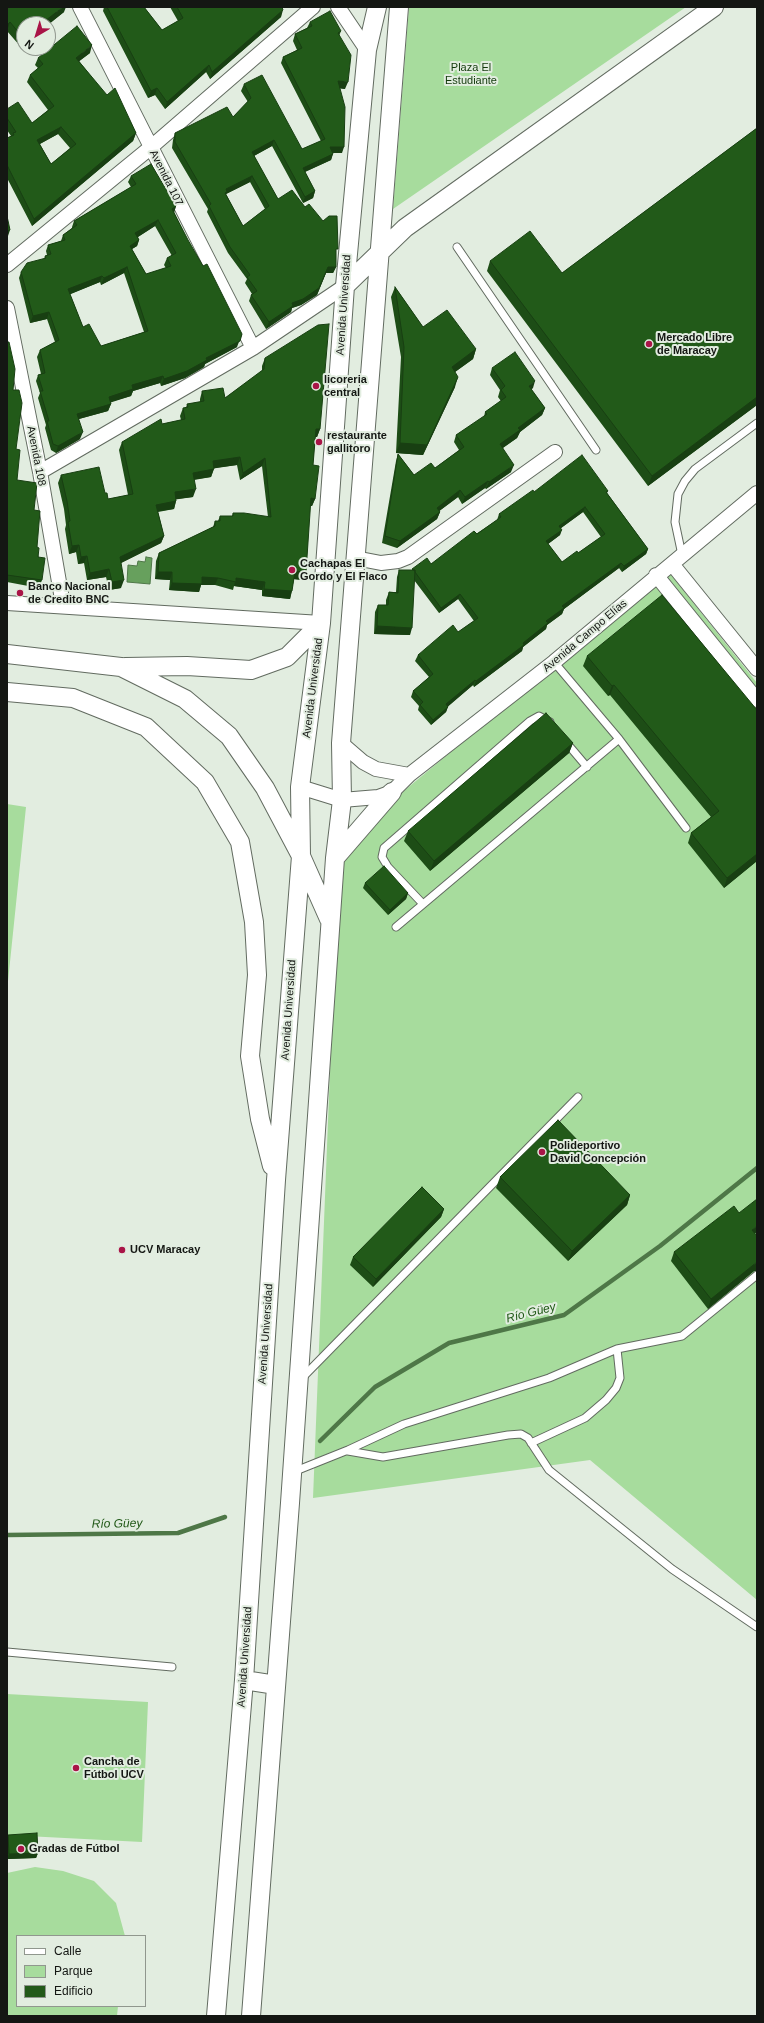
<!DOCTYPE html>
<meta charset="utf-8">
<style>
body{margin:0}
#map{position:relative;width:764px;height:2023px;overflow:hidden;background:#e2ede0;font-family:Helvetica,sans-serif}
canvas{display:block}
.frame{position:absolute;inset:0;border:8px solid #141713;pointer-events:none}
.legend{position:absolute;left:16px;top:1935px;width:130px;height:72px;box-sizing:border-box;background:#e2ede0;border:1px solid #90978e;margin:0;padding:5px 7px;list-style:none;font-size:12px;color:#141713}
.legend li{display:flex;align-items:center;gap:8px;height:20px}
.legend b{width:20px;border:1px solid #90978e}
.north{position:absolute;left:16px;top:16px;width:40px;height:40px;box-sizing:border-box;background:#e2ede0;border:1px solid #90978e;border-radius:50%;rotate:218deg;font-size:11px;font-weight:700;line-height:16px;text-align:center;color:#141713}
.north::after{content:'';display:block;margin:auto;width:14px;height:18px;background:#a91447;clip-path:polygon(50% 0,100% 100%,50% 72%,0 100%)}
</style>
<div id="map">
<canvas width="764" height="2023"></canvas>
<div class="frame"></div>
<ul class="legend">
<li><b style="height:5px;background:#fff"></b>Calle</li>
<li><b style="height:11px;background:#a7dc9d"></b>Parque</li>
<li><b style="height:11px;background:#225a19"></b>Edificio</li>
</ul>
<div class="north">N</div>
</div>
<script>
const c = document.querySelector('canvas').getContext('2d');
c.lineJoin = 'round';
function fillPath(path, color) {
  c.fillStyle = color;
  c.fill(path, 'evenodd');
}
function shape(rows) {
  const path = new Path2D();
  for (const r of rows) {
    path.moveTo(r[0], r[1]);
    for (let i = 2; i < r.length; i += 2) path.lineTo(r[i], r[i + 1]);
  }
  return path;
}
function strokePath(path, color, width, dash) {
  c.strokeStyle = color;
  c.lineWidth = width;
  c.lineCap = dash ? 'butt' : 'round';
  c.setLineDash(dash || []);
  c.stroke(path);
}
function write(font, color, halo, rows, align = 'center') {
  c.font = font + ' Helvetica,sans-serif';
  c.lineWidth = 4;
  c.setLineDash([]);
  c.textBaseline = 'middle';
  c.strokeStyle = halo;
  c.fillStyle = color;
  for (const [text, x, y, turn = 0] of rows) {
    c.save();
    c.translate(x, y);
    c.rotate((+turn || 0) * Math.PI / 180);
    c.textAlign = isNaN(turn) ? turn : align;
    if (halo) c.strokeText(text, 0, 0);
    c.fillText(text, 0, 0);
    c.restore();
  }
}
const green = shape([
 [409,7,686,7,393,209],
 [668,571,757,683,757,1600,590,1460,313,1498,339,845],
 [7,804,26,807,7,991],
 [7,1694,148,1702,142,1842,7,1835],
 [35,1867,63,1871,94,1881,116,1903,125,1936,17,1936,17,2006,118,2006,117,2016,7,2016,7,1873]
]);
const water = shape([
 [146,557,152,558,150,584,127,582,128,565,137,566,138,561,145,562,146,557]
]);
const stream = shape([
 [320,1441,375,1387,449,1343,564,1315,660,1246,757,1168],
 [7,1535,178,1533,225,1517]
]);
const service = shape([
 [457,247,596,450],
 [682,555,675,522,678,494,685,481,695,469,757,423],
 [554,662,619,739,686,828],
 [565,741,587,767],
 [423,904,388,867,382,857,384,848,530,721,539,716,550,722],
 [396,927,619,739],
 [302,1378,578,1097],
 [531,1443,585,1418,606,1400,616,1388,620,1378,617,1349],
 [348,1451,383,1457,508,1435,521,1434,528,1438,549,1470,672,1569,757,1627],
 [293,1472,348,1450,404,1424,549,1378,617,1349,682,1336,757,1275],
 [7,1652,172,1667]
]);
const minor = shape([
 [80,7,253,348],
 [338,7,367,50],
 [7,265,150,148,313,7],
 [7,308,40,472,63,605],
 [40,472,253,348,345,286],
 [355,558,381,563,398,561,408,557,555,452],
 [672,564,757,669],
 [656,575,757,700],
 [7,603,321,623],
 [341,743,363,762,376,769,409,775],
 [300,787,342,800,378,797,392,792,409,775,554,662,757,493]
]);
const tertiary = shape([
 [345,286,405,228,714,7],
 [7,654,121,667,185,699,229,736,265,788,301,856,329,919],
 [125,667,187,666,251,670,287,657,321,623],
 [7,692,73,698,146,727,205,782,240,842,254,922,257,975,250,1056,260,1119,272,1166],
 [335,858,392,792],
 [244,1680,276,1685],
 [216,2016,244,1680,276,1180,301,856,300,787,321,623,345,286,367,50,377,7],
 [251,2016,290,1503,335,858,342,800,341,743,399,7]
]);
const wall = shape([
 [104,7,144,7,162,30,178,21,170,7,282,7,281,17,210,79,206,72,165,109,155,95,148,98,103,11],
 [7,9,64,12,20,46,7,31],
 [310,22,341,31,339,36,345,89,340,88,342,153,333,153,331,160,305,172,315,191,313,198,303,203,272,146,254,156,278,199,336,255,336,267,333,273,326,273,317,295,301,305,292,308,291,312,266,329,249,301,251,295,252,294,245,283,247,279,228,253,207,212,208,209,172,148,173,140,175,133,233,117,248,102,241,91,244,84,302,149,321,141,281,63,283,57,297,50,293,41,295,34,307,28],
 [250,182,265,209,243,226,226,194],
 [90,53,79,61,136,133,133,141,32,226,7,178,7,138,11,136,7,130,7,109,32,123,48,110,27,82,30,75,38,68,35,65,38,58],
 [58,134,70,148,51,164,40,144],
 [757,128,757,405,648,486,487,271,490,261,562,273],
 [131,176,176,206,174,212,237,347,205,364,204,367,185,378,161,386,160,383,133,391,131,396,110,402,111,404,108,411,79,419,80,439,56,453,51,450,45,428,46,425,38,398,40,393,36,381,38,375,41,374,37,357,40,350,55,342,47,319,30,323,19,278,21,272,44,259,45,256,47,255,46,251,48,245,61,241,63,235,72,228,72,227,74,221,131,187,128,182],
 [155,226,172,256,167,258,164,265,166,268,146,274,132,249,137,246,139,240,138,237],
 [124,273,144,332,101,346,83,327,70,294,100,282,101,285],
 [395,287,423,327,476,349,473,359,455,372,455,387,423,455,396,453,401,357,391,297],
 [7,342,13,390,17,480,34,510,37,547,42,580,39,588,7,582],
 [265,358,320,429,317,437,315,437,313,465,315,499,312,506,310,506,306,572,303,580,294,579,290,599,262,596,262,590,234,586,233,590,215,585,201,585,199,592,169,590,170,580,155,579,156,561,159,553,213,527,215,521,218,521,220,516,232,516,233,513,268,517,262,466,240,480,237,465,214,468,211,477,194,480,193,497,176,499,176,501,174,509,158,512,164,536,161,543,121,563,121,588,109,590,106,577,87,580,84,563,78,564,76,552,69,554,65,529,66,525,64,509,58,483,61,475,105,493,108,499,128,495,119,450,122,442,162,424,181,420,180,416,183,408,186,408,187,404,200,402,200,399,202,391,225,398,262,371,262,366],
 [492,368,533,388,531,389,545,408,542,415,520,432,517,438,503,448,511,472,486,489,485,488,462,504,458,497,439,511,440,512,437,519,397,548,382,543,396,461,398,454,414,475,435,468,459,450,454,442,456,435,484,417,485,412,501,401,498,397,500,390,490,375],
 [608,491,607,493,648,549,646,554,622,572,619,568,564,609,562,614,547,625,546,629,523,647,522,651,474,687,473,685,448,706,446,712,431,725,418,710,419,706,411,697,413,691,429,677,415,661,418,655,458,632,474,621,458,599,439,613,414,580,410,635,374,634,375,612,378,605,386,605,386,600,389,592,396,592,397,577,399,570,412,570,412,569,431,564,497,520,499,514,534,492],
 [583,512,601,537,578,553,562,562,548,544,560,535,561,528],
 [587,656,757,710,757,861,724,888,688,843,691,833,711,817,610,695,608,696,583,666],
 [573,743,569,753,430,871,404,841,408,831],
 [365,883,408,893,406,899,388,915,363,888],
 [500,1177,630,1195,627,1205,568,1261,496,1188],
 [444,1209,441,1217,373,1287,350,1265,353,1257],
 [755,1234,754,1271,708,1309,671,1261,674,1252],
 [8,1835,38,1853,36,1858,7,1859,7,1837]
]);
const shadedWall = shape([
 [63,7,66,7,64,12,48,25,48,24,41,24],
 [283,10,281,17,210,79,212,72],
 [10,22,7,31,7,25],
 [24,37,24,43,20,46,23,38],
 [92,45,90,53,73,66,76,58],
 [209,65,206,72,165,109,167,102],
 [338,81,348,82,345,89,336,88],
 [157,88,155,95,148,98,151,91],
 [61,127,58,134,34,147,37,140],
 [136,133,133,141,32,226,34,219],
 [274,140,272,146,250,158,252,152],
 [330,147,344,147,342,153,327,153],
 [333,154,331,160,300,174,303,168],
 [252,176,250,182,226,194,223,199,226,189],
 [315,191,313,198,303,203,305,197],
 [176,206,174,213,172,209],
 [158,220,155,226,133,240,135,233],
 [10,230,7,239,7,231],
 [139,240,137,246,127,252,130,246],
 [127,267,124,273,101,285,104,278],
 [328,267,336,267,333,273,326,273,317,295,301,305,292,308,291,312,266,329,269,322,292,303],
 [102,276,100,282,66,296,68,289],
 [49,312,47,319,30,323,33,316],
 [242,334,237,347,205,364,204,367,185,378,161,386,164,379,206,358],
 [476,349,473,359,448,377,452,367],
 [163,376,160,383,133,391,131,396,106,404,109,397,132,385],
 [458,377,455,387,423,455,396,453,400,443],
 [535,381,533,388,526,393,529,386],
 [757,397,757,405,648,486,652,476],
 [111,404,108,411,75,420,77,414],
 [545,408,542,415,520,432,517,438,498,451,500,444,518,428],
 [316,429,320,429,317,437,313,436],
 [83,432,80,439,56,453,58,446],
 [240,457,237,465,210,469,213,461],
 [265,458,262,466,240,480,243,473],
 [514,465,511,472,486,489,489,482],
 [214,469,211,477,190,480,193,473],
 [488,481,485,488,462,504,465,497],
 [196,489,193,497,172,500,175,492],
 [460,490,458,497,434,515,437,508],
 [311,498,315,499,312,506,308,506],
 [176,501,174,509,153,512,156,505],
 [585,507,583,512,557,531,559,526],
 [440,512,437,519,397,548,400,541],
 [562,530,560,535,544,547,546,541],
 [164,536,161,543,117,565,120,557],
 [79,545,76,552,69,554,72,546],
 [648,549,646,554,622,572,624,566],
 [87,556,84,563,78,564,81,557],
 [621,563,619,568,564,609,562,614,547,625,546,629,523,647,522,651,474,687,476,681,523,643,562,606],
 [109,569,106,577,87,580,90,573],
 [295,571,306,572,303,580,292,579],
 [158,572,172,572,170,580,155,579],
 [202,577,218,578,215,585,201,585,199,592,169,590,172,583],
 [236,578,265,582,262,590,234,586],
 [124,580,121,588,109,590,112,582],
 [264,589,292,591,290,599,262,596],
 [460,594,458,599,439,613,441,608],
 [377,626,412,628,410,635,374,634],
 [475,680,473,685,444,710,446,704],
 [614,685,610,695,608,696,612,686],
 [448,707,446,712,431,725,433,720],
 [573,743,569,753,430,871,434,861],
 [757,854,757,861,724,888,727,878],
 [408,893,406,899,388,915,390,910],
 [630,1195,627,1205,568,1261,572,1251],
 [444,1209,441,1217,373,1287,376,1279],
 [757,1226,757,1232,748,1239,752,1230],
 [757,1262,757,1271,754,1271,708,1309,711,1299],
 [38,1853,36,1858,7,1859,9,1854]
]);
const building = shape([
 [10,7,63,7,41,24,24,24,24,37,23,38,10,22,7,25,7,9,10,7],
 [107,7,144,7,162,30,183,18,177,7,282,7,283,10,212,72,209,65,167,102,157,88,151,91,107,7],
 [330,11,341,31,338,33,351,55,348,82,338,81,345,107,344,147,330,147,333,154,303,168,315,191,305,197,274,140,252,152,278,199,292,190,305,207,309,204,323,221,329,216,337,216,338,249,336,249,336,267,328,267,319,288,303,299,292,303,293,306,269,322,251,295,257,291,247,277,250,275,230,247,209,206,211,204,175,142,175,133,227,107,233,117,251,98,244,84,262,75,302,149,325,139,283,57,302,48,295,34,312,26,310,22,330,11],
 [252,176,269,206,243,226,225,193,227,192,226,189,252,176],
 [77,26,92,45,76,58,107,95,115,88,136,133,34,219,7,165,7,138,14,135,13,133,16,132,7,118,7,109,18,102,32,123,54,106,30,75,43,64,38,58,77,26],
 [61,127,76,144,51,164,37,140,61,127],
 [757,128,757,397,652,476,490,261,530,231,562,273,757,128],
 [151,164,176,206,172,209,188,240,203,266,207,264,242,334,240,341,206,358,207,360,187,371,164,379,163,376,132,385,133,389,109,397,111,404,77,414,83,432,58,446,53,444,47,421,49,421,40,391,43,391,38,375,45,373,40,350,59,340,49,312,33,316,21,272,27,263,46,258,45,256,51,254,48,245,65,240,63,235,77,225,74,221,136,184,131,176,151,164],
 [158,220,176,253,167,258,171,266,146,274,130,246,139,240,135,233,158,220],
 [127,267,148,331,101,346,89,324,83,327,68,289,102,276,104,278,127,267],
 [7,216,10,230,7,231,7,216],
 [395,287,423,327,447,310,476,349,452,367,458,377,427,445,400,443,404,347,395,287],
 [329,324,320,429,316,429,313,465,319,466,315,499,311,498,306,572,295,571,292,591,264,589,265,582,236,578,236,582,218,578,202,577,202,584,172,583,172,572,158,572,159,553,215,526,215,521,220,521,220,516,233,516,233,513,244,513,271,517,265,458,243,473,240,457,213,461,214,469,193,473,196,489,175,492,176,501,156,505,164,536,120,557,124,580,112,582,109,569,90,573,87,556,81,557,79,545,72,546,68,522,70,521,67,501,61,475,99,467,105,493,107,493,108,499,133,494,122,442,161,419,162,424,185,419,183,408,188,407,187,404,204,401,202,391,223,388,225,398,264,369,265,358,318,325,329,324],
 [7,342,9,342,15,369,13,390,19,390,22,403,16,449,20,450,17,480,37,483,34,510,40,511,37,547,39,548,38,557,45,558,42,580,7,575,7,342],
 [515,352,535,381,529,386,545,408,518,428,520,430,500,444,514,465,489,482,488,481,465,497,460,490,437,508,440,512,400,541,385,536,398,454,414,475,431,463,435,468,464,447,456,435,487,414,485,412,506,397,501,390,505,386,492,368,515,352],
 [582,455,608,491,606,492,648,549,624,566,621,563,562,606,564,608,546,621,548,623,523,643,524,645,476,681,475,680,446,704,448,707,433,720,420,705,423,702,413,691,433,674,418,655,453,625,458,632,478,618,460,594,441,608,415,572,415,570,413,570,412,569,427,558,431,564,474,531,477,534,501,517,499,514,533,490,534,492,582,455],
 [585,507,605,534,578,553,577,551,562,562,546,541,562,530,559,526,585,507],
 [399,570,415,570,412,628,377,626,378,605,388,605,389,592,398,593,399,570],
 [662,595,757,710,757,854,727,878,691,833,719,811,614,685,612,686,587,656,662,595],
 [546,713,573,743,434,861,408,831,546,713],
 [384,866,408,893,390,910,365,883,384,866],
 [558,1120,630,1195,572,1251,500,1177,558,1120],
 [422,1187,444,1209,376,1279,353,1257,422,1187],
 [757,1199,757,1226,752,1230,757,1236,757,1262,711,1299,674,1252,734,1206,739,1213,757,1199],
 [37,1833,38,1853,9,1854,8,1835,37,1833]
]);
const markers = [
 [649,344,4,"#a91447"],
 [316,386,4,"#a91447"],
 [319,442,4,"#a91447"],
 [292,570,4,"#a91447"],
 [20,593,4,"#a91447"],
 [542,1152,4,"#a91447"],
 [122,1250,4,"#a91447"],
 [76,1768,4,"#a91447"],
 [21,1849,4,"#a91447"]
];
const parkNames = [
 ["Plaza El",471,68],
 ["Estudiante",471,81]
];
const streetNames = [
 ["Avenida 107",166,178,63],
 ["Avenida Universidad",344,305,-86],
 ["Avenida 108",36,456,79],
 ["Avenida Campo Elías",585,636,-40],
 ["Avenida Universidad",313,688,-83],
 ["Avenida Universidad",289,1010,-86],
 ["Avenida Universidad",266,1334,-86],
 ["Avenida Universidad",245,1657,-86]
];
const poiNames = [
 ["Mercado Libre",657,338],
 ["de Maracay",657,351],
 ["licoreria",324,380],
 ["central",324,393],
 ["restaurante",327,436],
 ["gallitoro",327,449],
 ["Cachapas El",300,564],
 ["Gordo y El Flaco",300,577],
 ["Banco Nacional",28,587],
 ["de Credito BNC",28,600],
 ["Polideportivo",550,1146],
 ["David Concepción",550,1159],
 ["UCV Maracay",130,1250],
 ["Cancha de",84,1762],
 ["Fútbol UCV",84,1775],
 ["Gradas de Fútbol",29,1849]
];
const waterNames = [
 ["Río Güey",531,1313,-14],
 ["Río Güey",117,1524,-1]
];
fillPath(green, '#a7dc9d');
fillPath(water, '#67a05d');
strokePath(water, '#4e7747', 1);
strokePath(stream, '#4e7747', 4.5);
strokePath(service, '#626b60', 9);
strokePath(minor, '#626b60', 16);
strokePath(tertiary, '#626b60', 20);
strokePath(service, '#fff', 7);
strokePath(minor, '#fff', 14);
strokePath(tertiary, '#fff', 18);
fillPath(wall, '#1d4d16');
fillPath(shadedWall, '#183f12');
fillPath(building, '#225a19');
strokePath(building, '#183f12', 1);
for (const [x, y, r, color] of markers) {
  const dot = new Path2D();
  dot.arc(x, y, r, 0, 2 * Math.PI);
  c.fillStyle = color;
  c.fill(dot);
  strokePath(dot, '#e2ede0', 1.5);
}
write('11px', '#12390b', '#e2ede0', parkNames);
write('11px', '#141713', '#e2ede0', streetNames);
write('bold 11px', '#141713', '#e2ede0', poiNames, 'left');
write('italic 12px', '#205816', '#e2ede0', waterNames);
</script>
